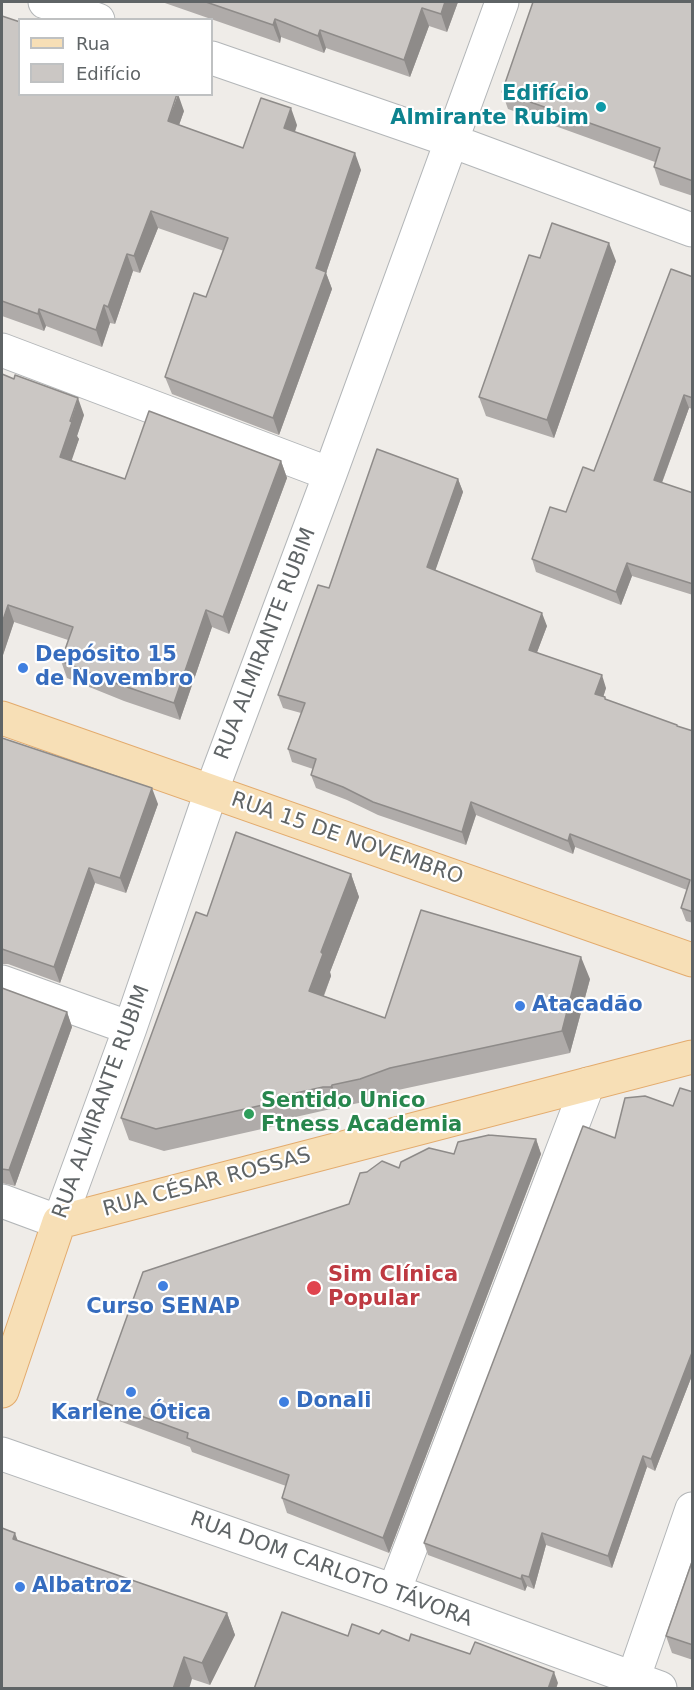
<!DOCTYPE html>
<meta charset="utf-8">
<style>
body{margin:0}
#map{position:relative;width:694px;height:1690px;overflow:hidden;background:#efece8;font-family:"DejaVu Sans",sans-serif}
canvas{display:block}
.frame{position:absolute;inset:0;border:3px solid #5f6466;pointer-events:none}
.legend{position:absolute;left:18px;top:18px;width:195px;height:78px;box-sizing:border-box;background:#fff;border:2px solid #bfc1c2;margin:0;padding:8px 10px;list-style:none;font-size:18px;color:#5f6466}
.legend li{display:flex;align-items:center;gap:12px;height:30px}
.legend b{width:30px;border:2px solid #bfc1c2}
</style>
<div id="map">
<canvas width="694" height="1690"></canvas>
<div class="frame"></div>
<ul class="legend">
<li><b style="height:8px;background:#f7dfb6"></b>Rua</li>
<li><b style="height:16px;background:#cbc7c4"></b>Edifício</li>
</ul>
</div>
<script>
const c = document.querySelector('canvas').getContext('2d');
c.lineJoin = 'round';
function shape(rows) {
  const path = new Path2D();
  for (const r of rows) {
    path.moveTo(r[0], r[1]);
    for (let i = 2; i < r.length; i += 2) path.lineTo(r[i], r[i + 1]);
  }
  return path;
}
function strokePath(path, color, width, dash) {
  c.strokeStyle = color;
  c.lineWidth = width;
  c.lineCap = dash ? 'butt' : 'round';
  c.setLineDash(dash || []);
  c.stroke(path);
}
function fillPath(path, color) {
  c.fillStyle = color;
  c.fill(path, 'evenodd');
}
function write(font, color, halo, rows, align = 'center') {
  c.font = font + ' "DejaVu Sans",sans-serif';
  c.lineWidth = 4.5;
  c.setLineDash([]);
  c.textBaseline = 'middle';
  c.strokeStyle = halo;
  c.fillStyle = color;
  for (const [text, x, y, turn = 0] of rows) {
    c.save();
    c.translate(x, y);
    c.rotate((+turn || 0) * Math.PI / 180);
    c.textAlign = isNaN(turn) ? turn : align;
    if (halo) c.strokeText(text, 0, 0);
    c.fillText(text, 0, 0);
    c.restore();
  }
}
const minor = shape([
 [45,2,98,20],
 [212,58,452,141,692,230],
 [2,350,330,474],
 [2,982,130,1028],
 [2,1201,59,1222,130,1028,211,792,330,474,502,2],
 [2,1454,394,1591,660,1688],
 [394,1591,588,1084],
 [630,1688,692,1509]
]);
const major = shape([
 [2,718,692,960],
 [2,1391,59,1222,692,1057]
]);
const wall = shape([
 [162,2,458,2,447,32,429,26,410,77,326,48,324,53,281,37,280,43],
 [693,2,693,196,660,185,654,167,655,162,508,109,502,92],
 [2,16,20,94,184,111,179,125,243,148,297,125,295,132,361,170,326,273,332,289,279,435,172,394,165,377,206,297,224,251,158,228,140,273,133,271,115,324,110,323,102,347,46,326,44,331,2,316],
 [540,258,616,261,554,438,486,416,479,397],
 [693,277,693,409,689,408,662,483,693,493,693,595,632,576,621,605,536,572,532,559,566,512,594,471],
 [2,374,84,415,77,436,79,439,71,460,125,479,281,461,287,478,229,634,212,627,180,720,124,701,67,678,61,661,68,640,14,622,2,658],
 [458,479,463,492,435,570,547,626,537,652,606,688,603,697,606,700,678,727,693,731,693,923,686,921,681,908,687,890,575,847,573,854,476,815,466,845,378,815,347,800,316,788,311,775,313,769,292,762,288,749,301,713,283,708,278,695,329,588],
 [2,738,158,804,126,893,95,883,60,983,8,964,2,964],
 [351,874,359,897,330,972,331,976,324,996,385,1018,590,979,570,1053,398,1090,368,1101,340,1107,339,1109,331,1109,291,1118,293,1122,164,1151,129,1140,121,1118,207,916],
 [2,988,67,1012,72,1027,15,1186,2,1183],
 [693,1092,693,1373,655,1471,647,1467,612,1568,546,1545,534,1589,527,1586,525,1591,428,1555,424,1543,615,1138,673,1106],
 [536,1139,541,1154,389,1553,287,1513,282,1498,286,1486,192,1452,190,1447,103,1415,97,1400,349,1204,399,1168,454,1154],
 [18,1541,227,1613,235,1635,210,1685,192,1679],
 [693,1559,693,1660,672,1653,666,1636]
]);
const shadedWall = shape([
 [445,2,458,2,447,32,441,14],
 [422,8,429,26,410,77,404,60],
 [275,19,281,37,280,43,273,25],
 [320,30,326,48,324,53,318,36],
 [178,94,184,111,174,139,168,121],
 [291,108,297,125,290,145,284,128],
 [355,153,361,170,326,273,332,289,279,435,273,418,316,268],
 [151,211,158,228,140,273,134,256],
 [609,243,616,261,554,438,547,420],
 [127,254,133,271,115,324,108,307],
 [104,305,110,323,102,347,96,330],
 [39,309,46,326,44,331,38,314],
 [684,395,689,408,658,493,654,480],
 [78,398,84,415,77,436,79,439,67,474,60,457],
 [281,461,287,478,229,634,223,617],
 [458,479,463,492,432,580,427,567],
 [627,563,632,576,621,605,616,592],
 [8,605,14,622,2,658,2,623],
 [206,610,212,627,180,720,174,703],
 [542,613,547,626,533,663,529,650],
 [602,675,606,688,600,707,595,694],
 [152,788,158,804,126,893,120,878],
 [471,802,476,815,466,845,462,832],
 [570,834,575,847,573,854,568,841],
 [89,868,95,883,60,983,54,967],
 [351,874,359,897,330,972,331,976,317,1013,309,991,321,952],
 [581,957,590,979,570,1053,562,1031],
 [67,1012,72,1027,15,1186,9,1170],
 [332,1085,340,1107,339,1109,331,1087],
 [536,1139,541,1154,389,1553,383,1538],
 [693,1350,693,1373,655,1471,651,1459],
 [643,1456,647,1467,612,1568,608,1556],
 [15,1533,23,1555,13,1539],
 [542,1533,546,1545,534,1589,529,1577],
 [522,1575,527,1586,525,1591,521,1579],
 [227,1613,235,1635,210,1685,202,1663],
 [184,1657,192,1679,189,1689,173,1689],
 [554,1672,558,1683,556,1689,548,1689]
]);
const building = shape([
 [206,2,445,2,441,14,422,8,404,60,320,30,318,36,275,19,273,25,206,2],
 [533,2,693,2,693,181,654,167,660,148,502,92,533,2],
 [2,16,20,22,20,94,177,94,168,121,243,148,261,98,291,108,284,128,355,153,316,268,326,272,273,418,165,377,194,293,206,297,228,238,151,211,134,256,127,254,108,307,104,305,96,330,39,309,38,314,2,301,2,16],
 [552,223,609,243,547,420,479,397,529,255,540,258,552,223],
 [671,269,693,277,693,398,684,395,654,480,693,493,693,584,627,563,616,592,532,559,550,507,566,512,583,467,594,471,671,269],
 [2,374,14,379,15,375,78,398,70,421,72,422,60,457,125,479,149,411,281,461,223,617,206,610,174,703,118,684,61,661,73,627,8,605,2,623,2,374],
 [377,449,458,479,427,567,542,613,529,650,602,675,595,694,605,697,605,699,677,725,677,726,693,731,693,912,681,908,690,880,570,834,568,841,471,802,462,832,373,802,343,787,311,775,316,759,288,749,305,703,278,695,318,585,329,588,377,449],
 [2,738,152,788,120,878,89,868,54,967,2,949,2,738],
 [236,832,351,874,321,952,323,954,309,991,385,1018,421,910,581,957,562,1031,390,1068,360,1079,332,1085,331,1087,323,1087,278,1097,285,1100,156,1129,121,1118,196,912,207,916,236,832],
 [2,988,67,1012,9,1170,2,1169,2,988],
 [680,1088,693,1092,693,1350,651,1459,643,1456,608,1556,542,1533,529,1577,522,1575,521,1579,424,1543,583,1126,615,1138,625,1098,645,1096,673,1106,680,1088],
 [489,1135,536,1139,383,1538,282,1498,289,1475,187,1438,188,1433,97,1400,143,1272,349,1204,360,1173,367,1172,382,1161,399,1168,401,1162,429,1148,454,1154,458,1142,489,1135],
 [2,1528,15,1533,13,1539,227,1613,202,1663,184,1657,173,1689,2,1689,2,1528],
 [693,1559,693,1645,666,1636,693,1559],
 [282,1612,348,1636,352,1624,379,1634,382,1630,409,1641,411,1634,470,1654,475,1642,554,1672,548,1689,254,1689,282,1612]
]);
const markers = [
 [601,107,6,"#0f9aa8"],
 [23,668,6,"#3f7fe0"],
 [520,1006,6,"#3f7fe0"],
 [249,1114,6,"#2e9e5b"],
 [163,1286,6,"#3f7fe0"],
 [314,1288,8,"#e0444e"],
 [131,1392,6,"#3f7fe0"],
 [284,1402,6,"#3f7fe0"],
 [20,1587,6,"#3f7fe0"]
];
const cultureNames = [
 ["Edifício",589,95],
 ["Almirante Rubim",589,119]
];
const streetNames = [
 ["RUA ALMIRANTE RUBIM",266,644,-69],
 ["RUA 15 DE NOVEMBRO",347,839,19],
 ["RUA ALMIRANTE RUBIM",102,1102,-70],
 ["RUA CÉSAR ROSSAS",207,1183,-15],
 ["RUA DOM CARLOTO TÁVORA",331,1570,20]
];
const shopNames = [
 ["Depósito 15",35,656],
 ["de Novembro",35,680],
 ["Atacadão",532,1006],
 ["Curso SENAP",163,1308,"center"],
 ["Donali",296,1402],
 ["Karlene Ótica",131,1414,"center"],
 ["Albatroz",32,1587]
];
const leisureNames = [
 ["Sentido Unico",261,1102],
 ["Ftness Academia",261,1126]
];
const healthNames = [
 ["Sim Clínica",328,1276],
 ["Popular",328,1300]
];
strokePath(minor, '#b3b6b8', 35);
strokePath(major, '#e3ab6d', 35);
strokePath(minor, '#fff', 33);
strokePath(major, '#f7dfb6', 33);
fillPath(wall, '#afaba9');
fillPath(shadedWall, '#8e8b89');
fillPath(building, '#cbc7c4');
strokePath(building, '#8e8b89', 1.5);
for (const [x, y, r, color] of markers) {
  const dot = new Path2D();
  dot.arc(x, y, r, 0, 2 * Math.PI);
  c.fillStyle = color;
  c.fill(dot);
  strokePath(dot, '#fff', 2);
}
write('bold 21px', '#0d838f', '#fff', cultureNames, 'right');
write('21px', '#5f6466', '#fff', streetNames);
write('bold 21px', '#366cbe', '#fff', shopNames, 'left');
write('bold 21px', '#27864d', '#fff', leisureNames, 'left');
write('bold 21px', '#be3a42', '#fff', healthNames, 'left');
</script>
